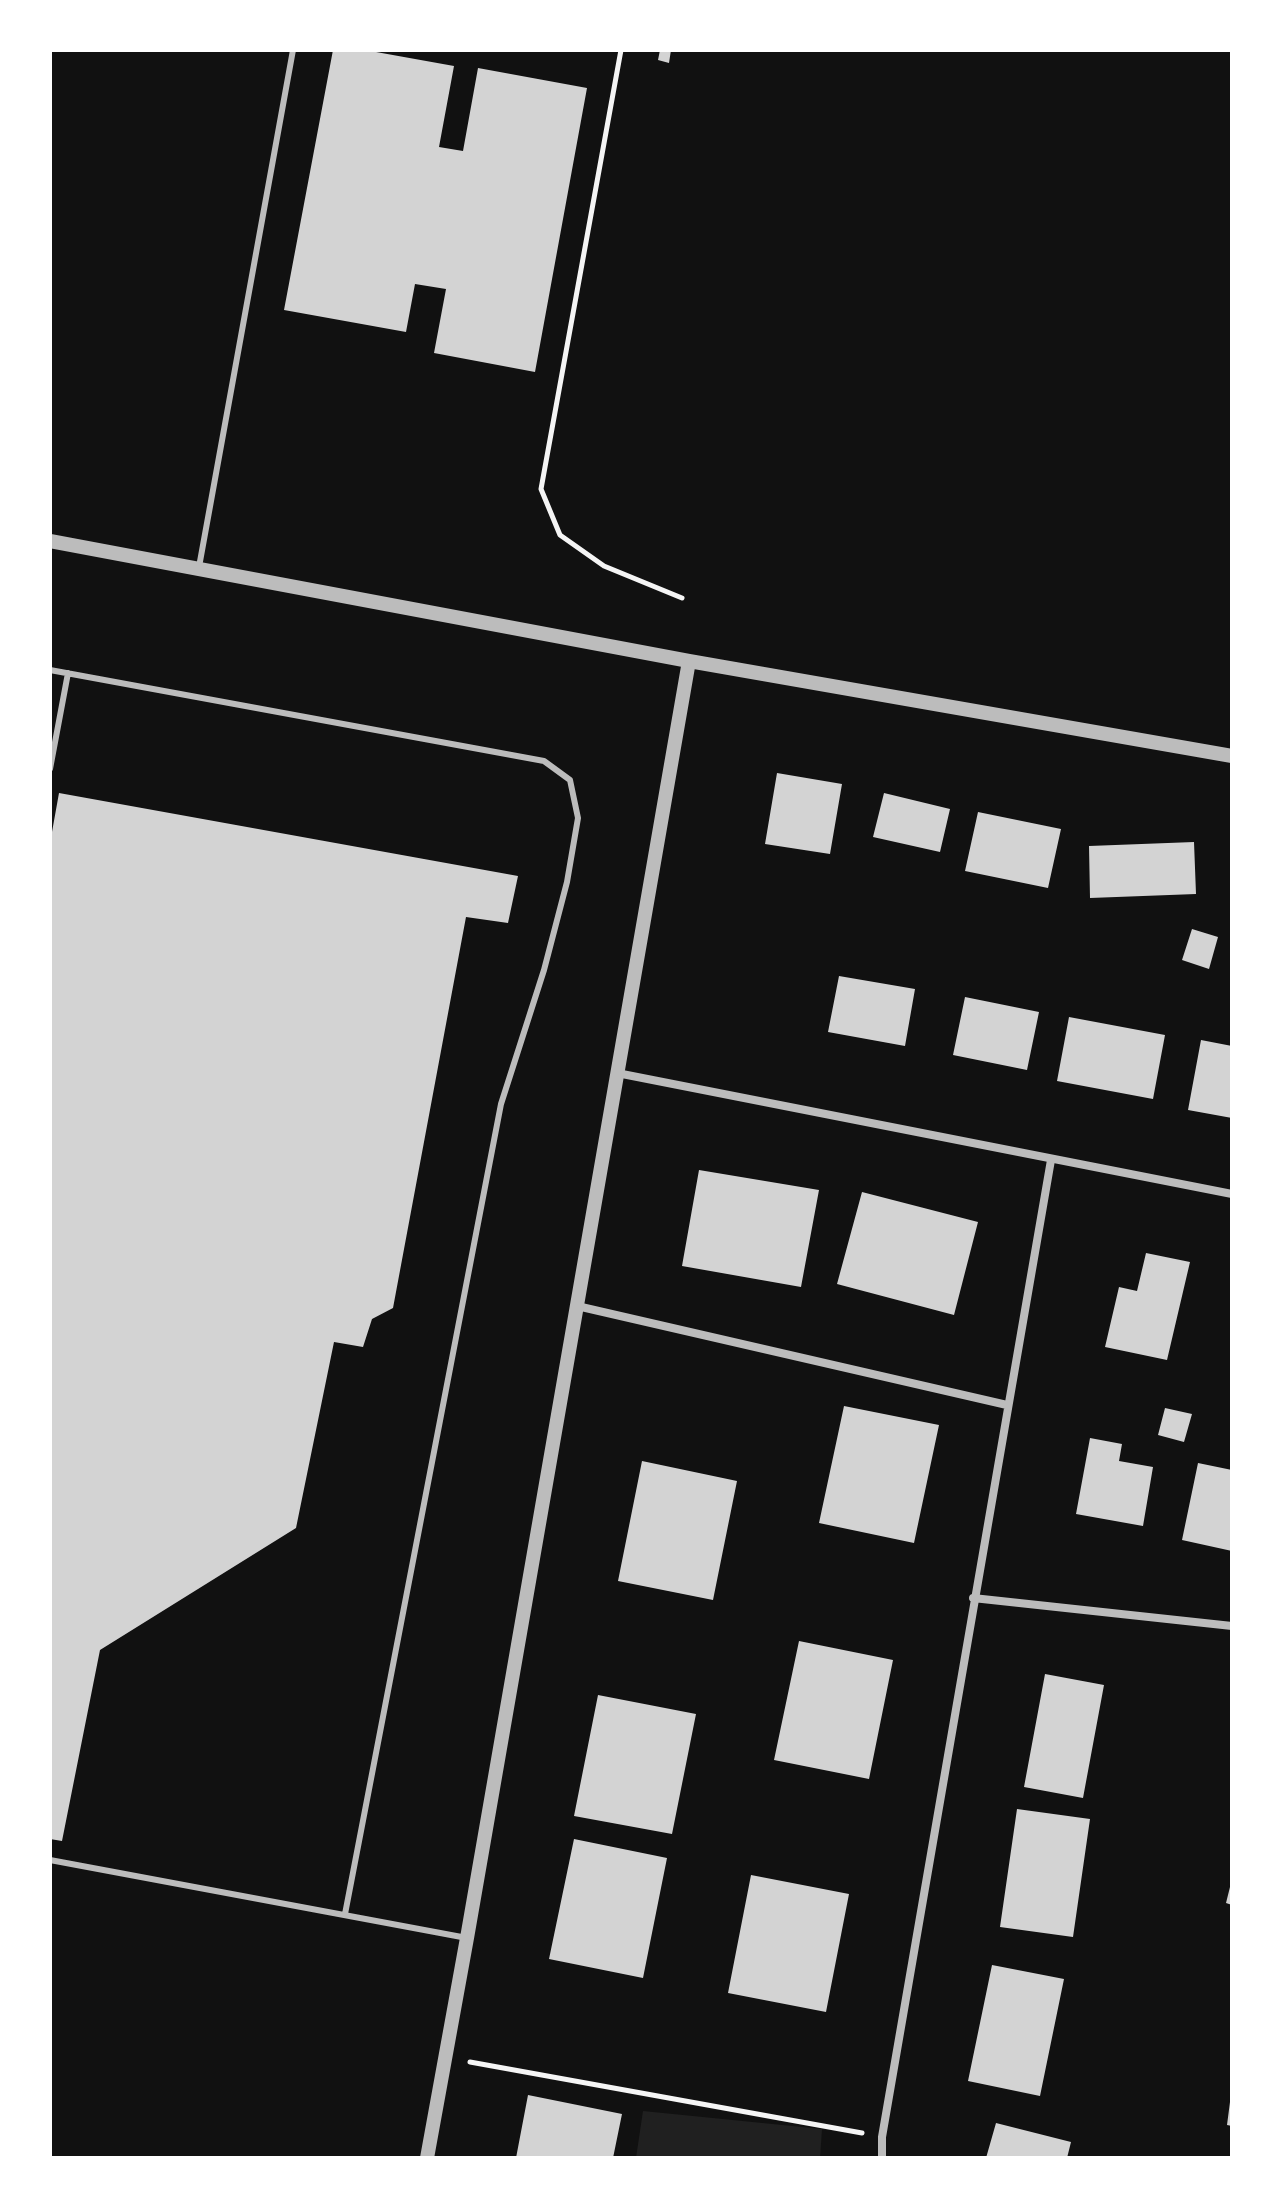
<!DOCTYPE html>
<style>
body{margin:0}
#map{position:relative;width:1282px;height:2208px;overflow:hidden;background:#111;font-family:"Archivo Narrow",sans-serif}
canvas{display:block}
.frame{position:absolute;inset:0;border:52px solid #fff;pointer-events:none}
</style>
<div id="map">
<canvas width="1282" height="2208"></canvas>
<div class="frame"></div>
</div>
<script>
const c = document.querySelector('canvas').getContext('2d');
c.lineJoin = 'round';
function fillPath(path, color) {
  c.fillStyle = color;
  c.fill(path, 'evenodd');
}
function shape(rows) {
  const path = new Path2D();
  for (const r of rows) {
    path.moveTo(r[0], r[1]);
    for (let i = 2; i < r.length; i += 2) path.lineTo(r[i], r[i + 1]);
  }
  return path;
}
function strokePath(path, color, width, dash) {
  c.strokeStyle = color;
  c.lineWidth = width;
  c.lineCap = dash ? 'butt' : 'round';
  c.setLineDash(dash || []);
  c.stroke(path);
}
const green = shape([
 [643,2111,822,2129,820,2158,636,2158]
]);
const building = shape([
 [333,50,365,50,454,66,439,147,463,151,478,68,587,88,535,372,434,353,446,289,415,284,406,332,284,310],
 [660,50,671,50,669,63,658,60],
 [777,773,842,784,830,854,765,844],
 [59,793,518,876,508,923,466,917,393,1308,372,1319,363,1347,334,1342,296,1528,100,1650,62,1841,50,1839,50,843],
 [884,793,950,809,940,852,873,837],
 [978,812,1061,829,1048,888,965,871],
 [1194,842,1196,894,1090,898,1089,846],
 [1192,929,1218,937,1209,969,1182,960],
 [839,976,915,989,905,1046,828,1032],
 [965,997,1039,1012,1027,1070,953,1055],
 [1069,1017,1165,1035,1153,1099,1057,1081],
 [1201,1040,1232,1046,1232,1118,1188,1110],
 [699,1170,819,1190,801,1287,682,1266],
 [862,1192,978,1222,954,1315,837,1284],
 [1146,1253,1190,1262,1167,1360,1105,1347,1119,1287,1137,1291],
 [844,1406,939,1425,914,1543,819,1523],
 [1165,1408,1192,1414,1184,1442,1158,1435],
 [1090,1438,1122,1444,1119,1461,1153,1467,1143,1526,1076,1514],
 [642,1461,737,1481,713,1600,618,1581],
 [1198,1463,1232,1470,1232,1551,1182,1540],
 [799,1641,893,1660,869,1779,774,1760],
 [1045,1674,1104,1685,1083,1798,1024,1787],
 [598,1695,696,1714,672,1834,574,1816],
 [1017,1809,1090,1819,1073,1937,1000,1927],
 [574,1839,667,1858,643,1978,549,1959],
 [751,1875,849,1894,826,2012,728,1993],
 [1231,1883,1232,1883,1232,1905,1226,1903],
 [992,1965,1064,1979,1040,2096,968,2081],
 [528,2095,622,2114,613,2158,516,2158],
 [1230,2102,1232,2103,1232,2126,1227,2125],
 [996,2123,1071,2142,1067,2158,986,2158]
]);
const path = shape([
 [621,50,541,489,560,535,604,566,682,598],
 [470,2062,862,2133]
]);
const service = shape([
 [199,567,293,50],
 [50,670,544,761,570,780,578,818,567,882,544,970,501,1104,345,1914],
 [50,769,68,673],
 [50,1860,467,1938]
]);
const minor = shape([
 [617,1073,1232,1194],
 [577,1306,1007,1405],
 [973,1598,1232,1626],
 [882,2158,882,2137,1051,1160]
]);
const tertiary = shape([
 [50,541,689,661,1232,756],
 [427,2158,467,1938,689,661]
]);
fillPath(green, '#202020');
fillPath(building, '#d3d3d3');
strokePath(path, '#f5f5f5', 5);
strokePath(service, '#bcbcbc', 6);
strokePath(minor, '#bcbcbc', 8);
strokePath(tertiary, '#bcbcbc', 14);
</script>
